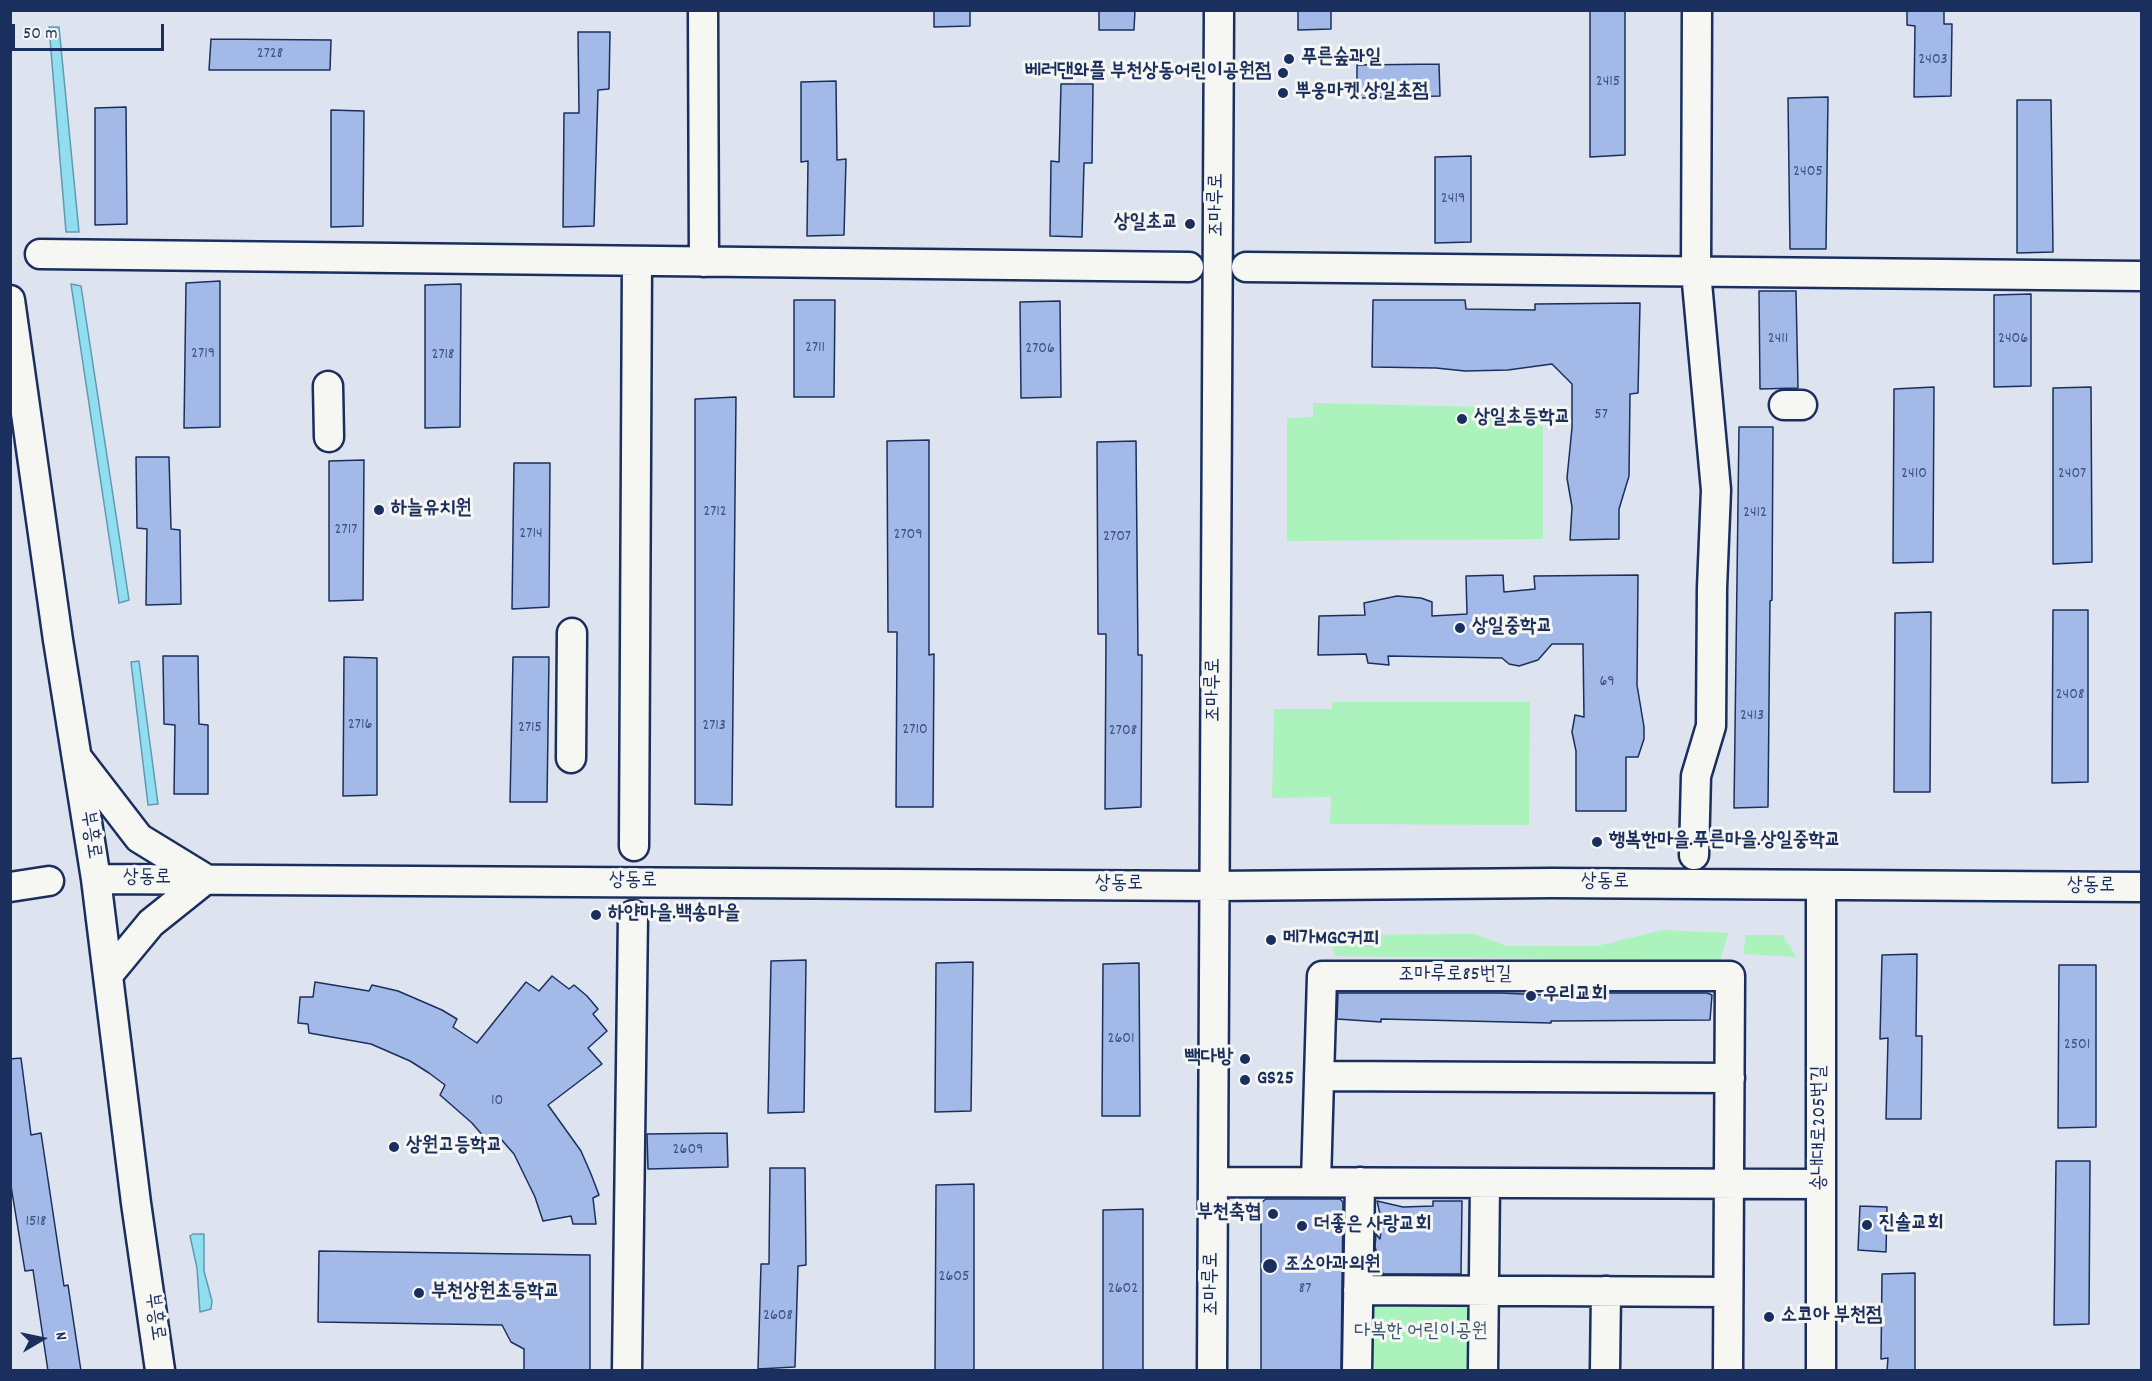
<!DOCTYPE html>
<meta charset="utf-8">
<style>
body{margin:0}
#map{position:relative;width:2152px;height:1381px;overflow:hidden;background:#dde4ef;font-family:Dekko,sans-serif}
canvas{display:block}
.frame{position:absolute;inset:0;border:12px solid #1b2f5e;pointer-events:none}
.north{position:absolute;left:12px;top:1309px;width:60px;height:60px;-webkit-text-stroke:4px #f6f6f2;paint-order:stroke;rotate:81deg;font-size:16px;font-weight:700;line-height:24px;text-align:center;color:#1b2f5e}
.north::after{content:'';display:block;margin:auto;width:21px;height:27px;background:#1b2f5e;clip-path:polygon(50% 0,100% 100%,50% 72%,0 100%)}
.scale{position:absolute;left:12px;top:24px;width:152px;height:27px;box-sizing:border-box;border:3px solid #1b2f5e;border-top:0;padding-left:8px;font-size:18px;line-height:21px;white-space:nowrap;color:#1b2f5e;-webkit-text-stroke:4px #f6f6f2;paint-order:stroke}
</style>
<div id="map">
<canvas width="2152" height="1381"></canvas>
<div class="frame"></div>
<div class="north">N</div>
<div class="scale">50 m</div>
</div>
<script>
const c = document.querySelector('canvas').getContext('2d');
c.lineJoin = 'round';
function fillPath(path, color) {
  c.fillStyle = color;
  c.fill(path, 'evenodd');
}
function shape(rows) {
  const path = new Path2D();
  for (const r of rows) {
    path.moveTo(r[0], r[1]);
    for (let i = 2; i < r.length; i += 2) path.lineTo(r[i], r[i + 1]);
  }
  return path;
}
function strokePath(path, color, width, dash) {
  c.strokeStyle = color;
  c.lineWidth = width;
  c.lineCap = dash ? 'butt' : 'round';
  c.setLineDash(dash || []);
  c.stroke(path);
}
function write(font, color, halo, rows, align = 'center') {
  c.font = font + ' Dekko,"Poor Story",sans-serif';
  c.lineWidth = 6;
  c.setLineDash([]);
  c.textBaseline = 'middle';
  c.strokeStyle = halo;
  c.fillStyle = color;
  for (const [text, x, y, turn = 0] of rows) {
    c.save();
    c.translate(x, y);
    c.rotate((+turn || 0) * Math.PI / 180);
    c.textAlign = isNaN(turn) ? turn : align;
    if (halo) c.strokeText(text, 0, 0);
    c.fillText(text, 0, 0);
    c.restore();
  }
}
const green = shape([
 [1313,403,1527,408,1543,427,1543,539,1287,541,1287,418,1313,417],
 [1332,702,1530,702,1529,825,1330,824,1331,797,1272,798,1274,709,1332,709],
 [1663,930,1728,933,1720,961,1335,956,1329,935,1474,934,1507,946,1597,946],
 [1746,935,1782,935,1797,957,1743,954],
 [1365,1296,1477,1296,1477,1370,1365,1370]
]);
const water = shape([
 [49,27,59,27,79,232,66,232,49,27],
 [71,284,81,286,129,600,119,603,71,284],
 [139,661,158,804,148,805,131,662,139,661],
 [193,1234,204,1234,204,1271,212,1301,211,1309,200,1312,197,1268,190,1236,193,1234]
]);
const building = shape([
 [934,10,970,10,970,26,934,27,934,10],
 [1099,10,1135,10,1134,30,1099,30,1099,10],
 [1298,10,1331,10,1331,29,1298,30,1298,10],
 [1590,10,1625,10,1625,155,1590,157,1590,10],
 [1907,10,1944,10,1944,24,1952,24,1951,96,1914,97,1915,26,1907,25,1907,10],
 [578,32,610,32,609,89,598,90,594,226,563,227,564,113,579,113,578,32],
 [211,39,331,40,330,70,209,70,211,39],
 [1439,64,1440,96,1357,98,1357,65,1439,64],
 [836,81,837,160,846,159,844,235,807,236,808,161,801,162,801,82,836,81],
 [1061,84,1093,84,1092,163,1084,163,1082,237,1050,236,1051,161,1059,162,1061,84],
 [1828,97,1826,249,1790,249,1788,98,1828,97],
 [2017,100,2051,100,2053,252,2017,253,2017,100],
 [126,107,127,224,95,225,95,108,126,107],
 [331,110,364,111,363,226,331,227,331,110],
 [1471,156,1471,242,1435,243,1435,157,1471,156],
 [220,281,220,427,184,428,186,283,220,281],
 [461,284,460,427,425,428,425,285,461,284],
 [1759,291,1796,291,1798,388,1760,389,1759,291],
 [2031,294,2031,386,1994,387,1994,295,2031,294],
 [794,300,835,300,834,397,794,397,794,300],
 [1373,300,1465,300,1466,309,1535,310,1535,304,1640,303,1638,393,1630,394,1629,476,1619,509,1619,539,1570,540,1572,507,1567,478,1572,428,1572,384,1552,364,1508,370,1465,371,1436,368,1372,367,1373,300],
 [1060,301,1061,397,1021,398,1020,302,1060,301],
 [1934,387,1933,562,1893,563,1894,389,1934,387],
 [2091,387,2092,562,2053,564,2053,388,2091,387],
 [736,397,732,805,695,804,695,399,736,397],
 [1739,427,1773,427,1772,600,1770,601,1768,807,1734,808,1739,427],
 [929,440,929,655,934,654,933,807,896,807,897,632,888,632,887,441,929,440],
 [1136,441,1138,655,1142,655,1141,807,1105,809,1106,634,1098,634,1097,442,1136,441],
 [136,457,169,457,171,529,180,530,181,604,146,605,147,529,137,528,136,457],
 [364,460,363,600,329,601,329,461,364,460],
 [514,463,550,463,549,607,512,609,514,463],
 [1503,575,1504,592,1535,589,1534,576,1638,575,1637,685,1644,727,1644,739,1638,757,1626,757,1626,811,1576,811,1576,751,1572,732,1575,715,1584,717,1583,644,1552,644,1538,660,1519,666,1509,664,1502,658,1388,656,1389,665,1368,663,1366,654,1318,655,1319,616,1365,615,1364,603,1397,596,1421,598,1432,602,1432,616,1467,614,1466,576,1503,575],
 [2053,610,2088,610,2088,782,2052,783,2053,610],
 [1931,612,1930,792,1894,792,1895,613,1931,612],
 [163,656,198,656,199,724,208,725,208,794,174,794,175,725,164,724,163,656],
 [344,657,377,658,377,795,343,796,344,657],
 [513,657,549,657,547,802,510,802,513,657],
 [1917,954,1916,1036,1922,1036,1921,1119,1886,1119,1888,1038,1880,1039,1882,955,1917,954],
 [806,960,804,1112,768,1113,771,961,806,960],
 [973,962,971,1111,935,1112,936,963,973,962],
 [1139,963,1140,1116,1102,1116,1103,964,1139,963],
 [2059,965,2096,965,2096,1127,2058,1128,2059,965],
 [552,976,569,989,574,985,587,996,598,1009,593,1014,607,1031,588,1048,602,1064,548,1105,581,1151,591,1174,599,1195,593,1198,596,1224,573,1224,571,1216,543,1221,535,1197,514,1154,500,1138,490,1144,472,1123,440,1095,445,1085,429,1073,410,1061,371,1044,309,1033,308,1024,298,1023,300,997,313,997,315,982,369,991,372,985,398,991,442,1010,457,1019,453,1027,477,1043,526,982,539,991,552,976],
 [1338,993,1501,993,1567,996,1567,993,1707,993,1712,995,1710,1020,1551,1021,1551,1023,1381,1019,1381,1022,1337,1019,1338,993],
 [21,1058,31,1135,41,1133,64,1286,68,1285,81,1371,48,1371,33,1270,25,1271,10,1180,10,1059,21,1058],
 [727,1133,728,1167,648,1169,647,1134,727,1133],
 [2056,1161,2090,1161,2089,1324,2054,1325,2056,1161],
 [770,1168,805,1168,806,1265,798,1266,795,1367,758,1369,761,1264,769,1264,770,1168],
 [974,1184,974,1371,935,1371,936,1185,974,1184],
 [1266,1199,1340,1199,1343,1202,1341,1371,1261,1371,1261,1203,1266,1199],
 [1377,1201,1403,1207,1433,1206,1433,1201,1462,1201,1461,1274,1383,1274,1375,1247,1376,1234,1380,1239,1382,1223,1377,1201],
 [1860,1206,1887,1207,1886,1252,1858,1250,1860,1206],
 [1143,1209,1143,1371,1103,1371,1103,1210,1143,1209],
 [319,1251,590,1255,590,1371,524,1371,524,1349,511,1342,502,1325,318,1322,319,1251],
 [1915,1273,1915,1371,1887,1371,1888,1358,1881,1359,1882,1274,1915,1273]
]);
const minor = shape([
 [703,10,704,262],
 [40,254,1189,267],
 [1246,267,2142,276],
 [10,300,58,640,96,879,136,1203,160,1370],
 [328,386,329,437],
 [1784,405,1802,405],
 [571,758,572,633],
 [79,760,139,838,206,879],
 [634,846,637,261],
 [1694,855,1696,776,1711,726,1712,588,1716,490,1696,272,1697,10],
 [96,879,1214,886,1552,883,2142,887],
 [1821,885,1821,1370],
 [10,887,49,881],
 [108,975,151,923,206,879],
 [1319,1076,1730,1078],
 [1213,1182,1821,1184],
 [1316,1182,1322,976,1730,976,1728,1370],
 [1358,1290,1728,1292],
 [627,1370,633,915],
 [1212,1370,1219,10],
 [1357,1370,1360,1182],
 [1483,1370,1485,1183],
 [1605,1370,1606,1291]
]);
const markers = [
 [1289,59,6,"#1b2f5e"],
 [1283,73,6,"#1b2f5e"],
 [1283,93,6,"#1b2f5e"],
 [1190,224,6,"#1b2f5e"],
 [1462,419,6,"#1b2f5e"],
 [379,510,6,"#1b2f5e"],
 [1460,628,6,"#1b2f5e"],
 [1597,842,6,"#1b2f5e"],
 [596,915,6,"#1b2f5e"],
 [1271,940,6,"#1b2f5e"],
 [1531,996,6,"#1b2f5e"],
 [1245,1059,6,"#1b2f5e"],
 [1245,1080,6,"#1b2f5e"],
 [394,1147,6,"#1b2f5e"],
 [1273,1214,6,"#1b2f5e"],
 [1867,1225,6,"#1b2f5e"],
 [1302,1226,6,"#1b2f5e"],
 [1270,1266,8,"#1b2f5e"],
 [419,1293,6,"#1b2f5e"],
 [1769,1317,6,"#1b2f5e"]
];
const numberNames = [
 ["2728",270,55],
 ["2403",1933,61],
 ["2415",1608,83],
 ["2405",1808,173],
 ["2419",1453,200],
 ["2411",1778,340],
 ["2406",2013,340],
 ["2711",815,349],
 ["2706",1040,350],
 ["2719",203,355],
 ["2718",443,356],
 ["57",1601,416],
 ["2410",1914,475],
 ["2407",2072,475],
 ["2712",715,513],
 ["2412",1755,514],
 ["2717",346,531],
 ["2714",531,535],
 ["2709",908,536],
 ["2707",1117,538],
 ["69",1607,683],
 ["2408",2070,696],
 ["2413",1752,717],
 ["2716",360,726],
 ["2713",714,727],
 ["2715",530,729],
 ["2710",915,731],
 ["2708",1123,732],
 ["2601",1121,1040],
 ["2501",2077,1046],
 ["10",497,1102],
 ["2609",688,1151],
 ["1518",36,1223],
 ["2605",954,1278],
 ["2602",1123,1290],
 ["87",1305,1290],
 ["2608",778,1317]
];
const poiNames = [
 ["푸른숲과일",1301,59],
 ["베러댄와플 부천상동어린이공원점",1271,73,"right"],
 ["뿌웅마켓 상일초점",1295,93],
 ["상일초교",1178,224,"right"],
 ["상일초등학교",1474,419],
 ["하늘유치원",391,510],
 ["상일중학교",1472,628],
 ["행복한마을.푸른마을.상일중학교",1609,842],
 ["하얀마을.백송마을",608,915],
 ["메가MGC커피",1283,940],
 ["우리교회",1543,996],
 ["빽다방",1233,1059,"right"],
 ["GS25",1257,1080],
 ["상원고등학교",406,1147],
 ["부천축협",1261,1214,"right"],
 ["진솔교회",1879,1225],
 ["더좋은 사랑교회",1314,1226],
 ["조소아과의원",1284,1266],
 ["부천상원초등학교",431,1293],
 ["소코아 부천점",1781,1317]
];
const streetNames = [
 ["조마루로",1218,205,-90],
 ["조마루로",1215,690,-90],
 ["부흥로",89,835,81],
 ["상동로",147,879],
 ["상동로",633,882],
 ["상동로",1605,883],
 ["상동로",1119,885],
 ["상동로",2091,887],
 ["조마루로85번길",1455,976],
 ["송내대로205번길",1821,1128,-90],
 ["조마루로",1213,1284,-90],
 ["부흥로",153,1317,82]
];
const parkNames = [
 ["다복한 어린이공원",1421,1333]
];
fillPath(green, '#acf2bd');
fillPath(water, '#90deee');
strokePath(water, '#6198b4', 1.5);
fillPath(building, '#a3b9e7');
strokePath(building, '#1b2f5e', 1.5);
strokePath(minor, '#1b2f5e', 33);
strokePath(minor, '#f6f6f2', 28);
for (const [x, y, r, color] of markers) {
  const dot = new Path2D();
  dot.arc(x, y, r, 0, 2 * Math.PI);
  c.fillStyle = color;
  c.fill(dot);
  strokePath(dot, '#f6f6f2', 2);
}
write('16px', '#3d5280', null, numberNames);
write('bold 20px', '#1b2f5e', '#f6f6f2', poiNames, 'left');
write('20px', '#1b2f5e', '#f6f6f2', streetNames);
write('20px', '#385671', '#f6f6f2', parkNames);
</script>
